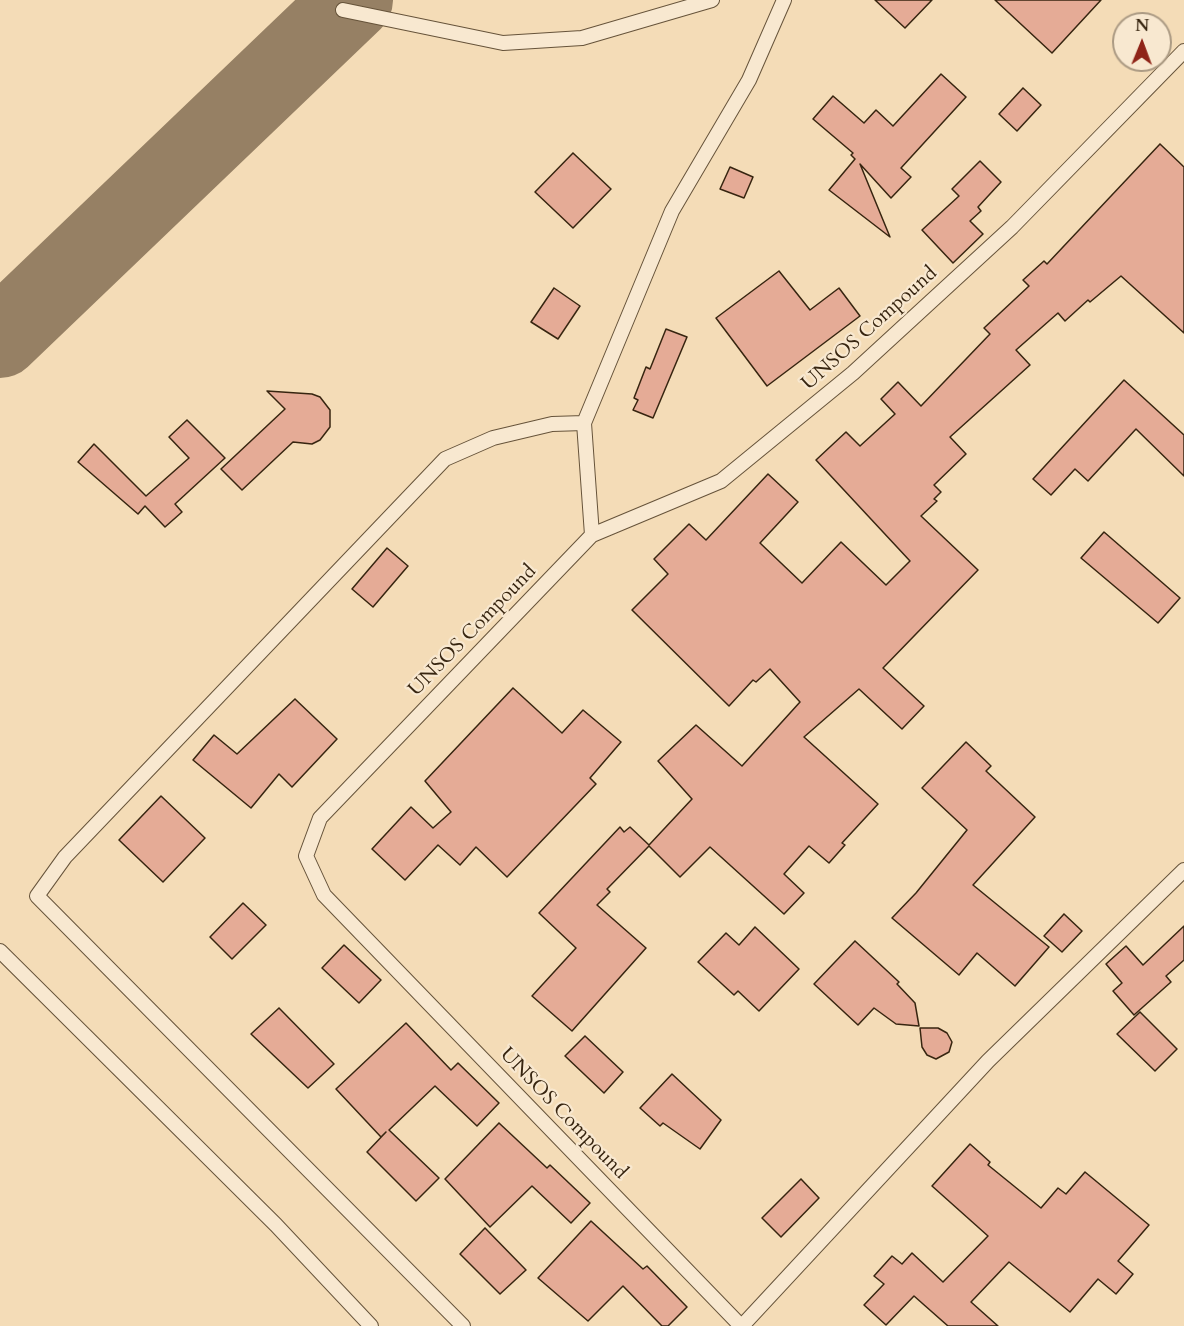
<!DOCTYPE html>
<style>
body{margin:0}
#map{position:relative;width:1184px;height:1326px;overflow:hidden;background:#f4dcb7;font-family:Cardo,serif}
canvas{display:block}
.north{position:absolute;left:1112px;top:12px;width:60px;height:60px;box-sizing:border-box;background:#f8e8d0;border:2px solid #ab9a83;border-radius:50%;rotate:1deg;font-size:16px;font-weight:700;line-height:24px;text-align:center;color:#372510}
.north::after{content:'';display:block;margin:auto;width:21px;height:27px;background:#8f2418;clip-path:polygon(50% 0,100% 100%,50% 72%,0 100%)}
</style>
<div id="map">
<canvas width="1184" height="1326"></canvas>
<div class="north">N</div>
</div>
<script>
const c = document.querySelector('canvas').getContext('2d');
c.lineJoin = 'round';
function shape(rows) {
  const path = new Path2D();
  for (const r of rows) {
    path.moveTo(r[0], r[1]);
    for (let i = 2; i < r.length; i += 2) path.lineTo(r[i], r[i + 1]);
  }
  return path;
}
function strokePath(path, color, width, dash) {
  c.strokeStyle = color;
  c.lineWidth = width;
  c.lineCap = dash ? 'butt' : 'round';
  c.setLineDash(dash || []);
  c.stroke(path);
}
function fillPath(path, color) {
  c.fillStyle = color;
  c.fill(path, 'evenodd');
}
function write(font, color, halo, rows, align = 'center') {
  c.font = font + ' Cardo,serif';
  c.lineWidth = 4.5;
  c.setLineDash([]);
  c.textBaseline = 'middle';
  c.strokeStyle = halo;
  c.fillStyle = color;
  for (const [text, x, y, turn = 0] of rows) {
    c.save();
    c.translate(x, y);
    c.rotate((+turn || 0) * Math.PI / 180);
    c.textAlign = isNaN(turn) ? turn : align;
    if (halo) c.strokeText(text, 0, 0);
    c.fillText(text, 0, 0);
    c.restore();
  }
}
const taxiway = shape([
 [0,338,353,0]
]);
const building = shape([
 [875,0,932,0,905,28,875,0],
 [995,0,1101,0,1052,53,995,0],
 [941,74,966,97,901,168,911,177,891,198,860,164,890,237,829,190,855,159,851,155,853,153,813,119,833,96,864,123,876,110,893,126,941,74],
 [1023,88,1041,105,1017,131,999,114,1023,88],
 [1160,144,1184,167,1184,333,1121,276,1090,302,1088,300,1065,321,1058,313,1016,350,1030,365,950,437,966,454,934,485,941,492,934,499,937,501,921,516,978,570,883,668,924,706,902,729,859,689,804,737,878,804,842,843,845,845,829,863,809,846,784,874,804,893,784,914,710,847,680,877,649,846,607,889,610,892,597,905,646,948,572,1031,532,996,576,948,539,913,620,827,624,832,630,827,649,845,692,799,658,761,696,725,742,766,800,702,770,669,756,682,753,680,729,706,632,610,668,574,654,559,689,524,706,540,768,474,798,502,760,543,802,583,841,542,886,585,910,561,816,460,846,432,860,446,895,414,881,399,898,382,921,406,990,334,984,328,1029,286,1023,280,1044,261,1047,264,1160,144],
 [573,153,611,189,573,228,535,192,573,153],
 [980,161,1001,182,978,207,981,211,970,221,983,234,953,263,922,230,959,196,952,189,980,161],
 [730,167,753,177,744,198,720,189,730,167],
 [779,271,810,310,839,288,860,316,767,386,716,318,779,271],
 [554,288,580,306,558,339,531,322,554,288],
 [666,329,687,337,653,418,633,410,638,400,634,398,646,367,650,369,666,329],
 [1124,380,1184,435,1184,476,1136,429,1088,481,1075,469,1051,495,1033,479,1124,380],
 [267,391,312,394,320,397,330,410,330,427,320,440,312,444,293,442,242,490,221,469,285,409,267,391],
 [187,420,225,458,175,504,182,512,165,527,145,506,138,514,78,462,94,444,146,496,189,458,169,437,187,420],
 [1104,532,1180,598,1158,623,1081,558,1104,532],
 [387,548,408,566,373,607,352,589,387,548],
 [513,688,562,733,583,710,621,742,590,778,596,784,507,877,476,847,460,865,438,845,405,880,372,849,411,807,433,828,451,812,425,781,513,688],
 [295,699,337,739,292,787,279,774,251,808,193,760,214,735,237,754,295,699],
 [966,742,991,766,986,771,1035,817,973,885,1049,947,1015,986,977,953,959,975,892,918,916,893,967,830,922,788,966,742],
 [161,796,205,838,163,882,119,840,161,796],
 [243,903,266,925,232,959,210,937,243,903],
 [1064,914,1082,931,1062,952,1044,936,1064,914],
 [1184,926,1184,960,1166,976,1171,982,1134,1015,1113,991,1122,983,1106,964,1126,946,1143,965,1184,926],
 [755,927,799,969,759,1011,738,991,734,995,698,962,726,933,739,945,755,927],
 [855,941,899,982,897,984,915,1003,919,1026,896,1024,874,1008,858,1025,814,984,855,941],
 [344,945,381,980,359,1003,322,968,344,945],
 [279,1008,334,1064,308,1088,251,1034,279,1008],
 [1140,1012,1177,1049,1155,1071,1117,1034,1140,1012],
 [406,1023,451,1070,458,1063,499,1103,477,1126,435,1086,389,1130,439,1178,416,1201,367,1152,386,1132,381,1137,336,1089,406,1023],
 [920,1028,938,1028,947,1033,952,1042,949,1052,936,1059,927,1055,922,1047,920,1028],
 [585,1036,623,1072,604,1093,565,1056,585,1036],
 [672,1074,721,1120,700,1149,663,1123,660,1126,640,1108,672,1074],
 [499,1123,547,1168,550,1165,590,1203,571,1223,532,1186,490,1227,445,1179,499,1123],
 [970,1144,990,1162,988,1165,1041,1208,1058,1188,1066,1194,1085,1172,1149,1225,1118,1261,1133,1274,1116,1294,1098,1279,1070,1312,1009,1262,971,1302,998,1326,948,1326,914,1296,886,1325,864,1305,884,1284,874,1276,892,1256,902,1264,912,1253,943,1282,988,1236,932,1186,970,1144],
 [801,1179,819,1198,781,1237,762,1218,801,1179],
 [591,1221,643,1269,647,1266,687,1307,668,1326,662,1326,623,1286,588,1321,538,1278,591,1221],
 [485,1228,526,1270,500,1294,460,1254,485,1228]
]);
const lane = shape([
 [343,10,503,43,582,38,712,0],
 [592,535,584,423,672,211,749,80,784,0],
 [0,951,276,1225,371,1326],
 [463,1326,37,896,65,857,445,459,493,438,552,424,584,423],
 [741,1326,324,895,306,856,320,818,592,535,721,481,853,373,1012,227,1184,51],
 [742,1326,988,1061,1184,870]
]);
const streetNames = [
 ["UNSOS Compound",870,329,-42],
 ["UNSOS Compound",473,631,-46],
 ["UNSOS Compound",563,1114,46]
];
strokePath(taxiway, '#968064', 80);
fillPath(building, '#e5ab96');
strokePath(building, '#372510', 1.5);
strokePath(lane, '#66533a', 16);
strokePath(lane, '#f8e8d0', 14);
write('20px', '#372510', '#f8e8d0', streetNames);
</script>
